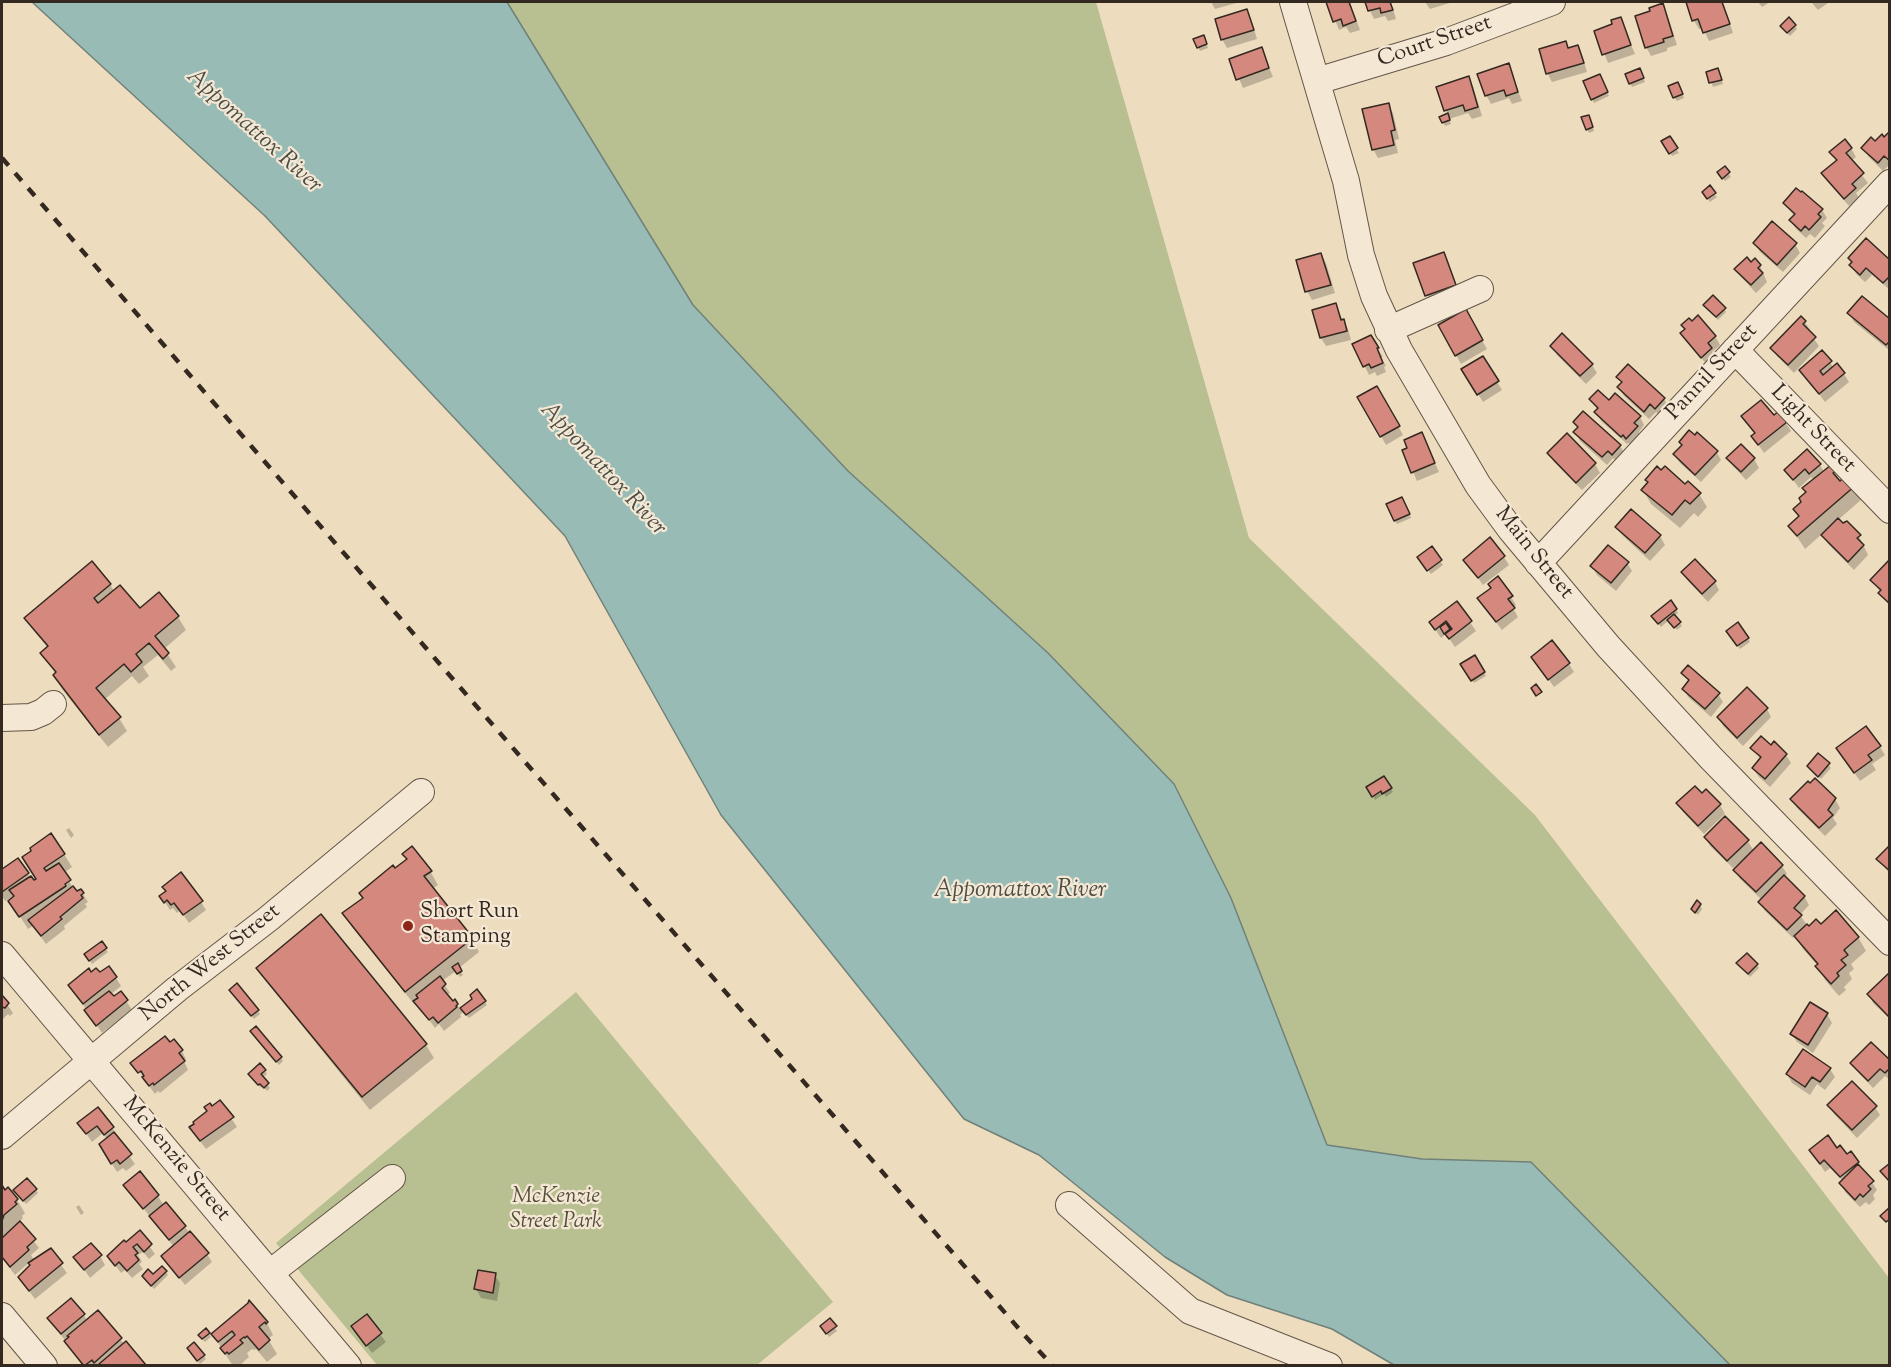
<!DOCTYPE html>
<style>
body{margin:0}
#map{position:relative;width:1891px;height:1367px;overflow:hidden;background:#eedcbe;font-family:"Sorts Mill Goudy",serif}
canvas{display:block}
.frame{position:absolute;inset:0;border:3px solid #332920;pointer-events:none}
</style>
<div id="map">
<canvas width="1891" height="1367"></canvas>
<div class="frame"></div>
</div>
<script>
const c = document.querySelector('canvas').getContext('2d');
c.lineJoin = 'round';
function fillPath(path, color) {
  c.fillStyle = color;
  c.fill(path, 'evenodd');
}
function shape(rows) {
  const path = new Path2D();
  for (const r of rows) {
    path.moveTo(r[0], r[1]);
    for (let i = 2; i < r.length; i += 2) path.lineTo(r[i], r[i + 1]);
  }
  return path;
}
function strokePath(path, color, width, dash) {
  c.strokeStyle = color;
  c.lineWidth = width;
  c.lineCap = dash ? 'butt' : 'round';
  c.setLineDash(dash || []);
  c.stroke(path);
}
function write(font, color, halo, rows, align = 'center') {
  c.font = font + ' "Sorts Mill Goudy",serif';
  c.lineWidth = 4.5;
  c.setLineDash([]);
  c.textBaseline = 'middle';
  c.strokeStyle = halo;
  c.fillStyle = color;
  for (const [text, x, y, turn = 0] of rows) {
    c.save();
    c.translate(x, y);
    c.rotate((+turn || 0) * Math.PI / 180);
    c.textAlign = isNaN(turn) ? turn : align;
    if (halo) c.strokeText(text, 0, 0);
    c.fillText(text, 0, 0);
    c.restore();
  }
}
const green = shape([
 [507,2,1096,2,1249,538,1535,815,1889,1278,1889,1365,1730,1365,1726,1361,1422,1159,1327,1145,1231,899,1174,784,1048,653,848,471,693,305],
 [576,992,833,1302,757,1365,377,1365,276,1243]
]);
const water = shape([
 [32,2,507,2,693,305,848,471,1048,653,1174,784,1231,898,1327,1145,1422,1159,1531,1162,1730,1365,1394,1365,1332,1329,1227,1295,1165,1257,1039,1155,964,1119,721,815,565,536,265,216,32,2]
]);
const shadow = shape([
 [1211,2,1240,2,1215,9],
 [1328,2,1350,2,1360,30,1350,33,1346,27,1339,30],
 [1366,2,1391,2,1396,19,1388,21,1385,16,1374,19],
 [1425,2,1453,2,1430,9],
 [1687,2,1723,2,1733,33,1709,41,1703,28,1699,29,1694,21],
 [1758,2,1770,2,1762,7],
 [1811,2,1827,2,1828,3,1818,10],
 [1662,5,1667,14,1677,45,1667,48,1667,51,1651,56,1646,47],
 [1247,11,1251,19,1257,39,1227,48,1222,39],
 [1620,19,1635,54,1608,63,1596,32,1614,25],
 [1795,26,1797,29,1790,36,1784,30],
 [1195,40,1205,40,1208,48,1200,51],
 [1565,43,1569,49,1578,46,1582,55,1587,72,1552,82,1547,73],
 [1261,49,1273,77,1243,88,1231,60],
 [1508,65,1522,101,1512,104,1509,98,1491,104,1486,95],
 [1718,70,1723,84,1713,87,1708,73],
 [1641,74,1645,82,1632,87,1630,83],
 [1468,78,1473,86,1482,116,1472,119,1468,113,1449,119,1451,124,1445,126,1441,118,1448,115,1438,88],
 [1602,80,1609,96,1594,103,1592,99],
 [1680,87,1684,98,1677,101,1674,97],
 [1388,105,1393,113,1399,139,1395,140,1398,153,1378,158,1373,149],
 [1590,120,1594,131,1589,133,1587,129],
 [1890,134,1890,164,1883,171,1868,156,1863,148,1884,139],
 [1669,138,1679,153,1672,156,1663,141],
 [1851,148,1856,157,1851,161,1868,183,1856,193,1859,198,1849,206,1828,182,1823,174,1837,162,1831,153],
 [1725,168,1731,177,1725,181,1721,176],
 [1714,194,1717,197,1710,202,1706,196],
 [1785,204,1822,210,1827,218,1822,223,1825,226,1815,238,1810,234,1806,238,1796,229,1791,221,1794,216],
 [1755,243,1795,244,1800,253,1783,272,1760,252],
 [1321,254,1326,263,1335,293,1312,300,1307,291],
 [1444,254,1460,294,1431,304,1415,264],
 [1850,258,1890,262,1890,290,1872,275,1865,282,1856,274],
 [1751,264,1760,266,1767,282,1756,293,1741,277,1736,269],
 [1335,305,1348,329,1351,340,1326,346,1321,338,1314,311],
 [1707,309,1724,309,1726,312,1718,320],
 [1465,311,1487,349,1461,364,1440,326],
 [1849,313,1890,321,1890,351,1854,322],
 [1805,322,1810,330,1809,332,1819,346,1794,373,1777,356,1772,348],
 [1682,334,1715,336,1720,345,1712,352,1716,358,1707,365],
 [1370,337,1383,357,1381,357,1386,366,1384,367,1386,372,1377,376,1375,372,1369,375,1354,345],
 [1552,346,1592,365,1597,373,1586,384,1557,355],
 [1482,358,1502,390,1483,402,1463,370],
 [1830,362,1833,367,1844,374,1849,382,1825,402,1801,370],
 [1618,377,1664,399,1669,407,1661,416,1656,412,1649,419,1624,396,1619,388,1622,384],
 [1377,388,1403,435,1386,445,1359,397],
 [1591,400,1609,402,1640,417,1644,425,1639,432,1641,436,1632,446,1628,443,1627,444,1601,421,1596,412,1598,410],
 [1779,413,1791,431,1764,453,1753,437,1756,435,1743,416,1774,417],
 [1575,422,1620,446,1625,454,1617,462,1613,458,1607,465,1580,441,1575,432,1579,429],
 [1567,435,1595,464,1600,473,1582,490,1554,462,1549,453],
 [1680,442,1716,451,1721,460,1701,482,1680,463,1675,455,1683,446],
 [1426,443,1439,472,1417,481,1404,451],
 [1728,458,1754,459,1759,468,1746,480,1733,466],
 [1820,465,1824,472,1835,472,1841,482,1844,479,1862,499,1838,520,1859,536,1868,555,1854,570,1828,544,1822,534,1805,549,1790,526,1800,517,1803,503,1814,480,1811,477,1799,488,1786,470],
 [1646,480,1685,486,1699,494,1707,507,1698,517,1694,513,1680,528,1651,504,1643,490,1649,484],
 [1404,502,1411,518,1397,524,1395,521],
 [1631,511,1660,536,1665,545,1650,561,1622,535,1617,527],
 [1431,549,1443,565,1431,574,1421,561],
 [1504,557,1509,565,1483,585,1465,560],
 [1890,561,1890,607,1872,580],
 [1627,563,1632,571,1616,591,1597,575,1592,566],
 [1683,573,1715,582,1719,590,1708,602,1688,581],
 [110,584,114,591,139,610,178,617,186,630,164,649,176,667,171,671,158,655,143,667,149,676,139,684,132,676,104,700,119,718,127,731,108,747,62,689,54,675,56,674,42,654,48,648,34,631,26,618],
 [1511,597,1516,605,1513,608,1518,617,1502,630,1484,607],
 [1457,603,1476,631,1455,647,1446,634,1441,638,1431,623],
 [1676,609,1678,613,1674,616,1682,626,1677,630,1669,620,1661,627,1655,620],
 [1730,635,1748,638,1750,642,1740,649],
 [1474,657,1486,676,1474,683,1462,664],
 [1533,657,1569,664,1574,672,1554,687],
 [1683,673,1718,694,1723,702,1711,717,1688,697,1684,689,1689,682],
 [1767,709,1771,717,1743,746,1723,726,1719,717],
 [1771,747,1786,755,1791,763,1770,787,1758,776,1753,768,1761,760,1752,748],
 [1880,747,1885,755,1872,764,1876,770,1860,781,1843,757],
 [1819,755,1831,768,1821,779,1808,766],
 [1384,778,1393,792,1386,797,1384,794,1375,800,1368,788],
 [1810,785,1835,799,1840,808,1833,818,1837,824,1825,836,1797,808,1792,799],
 [1706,791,1720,805,1725,814,1704,834,1683,812,1678,803],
 [69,828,74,835,71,838,66,830],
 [1706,838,1747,840,1754,851,1782,866,1787,874,1784,877,1804,896,1809,905,1800,915,1809,928,1821,926,1858,937,1866,951,1851,964,1854,969,1849,973,1852,979,1844,987,1846,990,1839,996,1825,980,1818,966,1803,949,1795,935,1793,938,1765,911,1760,902,1762,900,1740,879,1735,870,1742,864,1740,862,1733,868,1710,846],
 [1890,847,1890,874,1878,860],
 [64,854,72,867,64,873,75,891,83,894,88,902,85,904,87,907,64,926,65,929,46,944,33,926,28,929,9,899,5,901,2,896,2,871,18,860,34,882,37,880,31,871],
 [395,870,430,871,438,885,432,889,472,939,479,952,459,968,463,975,460,977,456,971,442,981,450,993,447,996,457,1004,460,1010,474,999,485,1002,487,1005,469,1018,463,1012,460,1015,461,1017,444,1031,439,1024,435,1028,416,1002,414,1004,352,927,344,914],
 [161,896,201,902,206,910,189,923,180,910,177,913,173,908,170,910],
 [1700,905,1702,909,1698,915,1692,909],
 [101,943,108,952,92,964,88,958],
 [1738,963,1757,965,1759,968,1750,977],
 [258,968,426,1045,434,1058,370,1110,266,981],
 [91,974,116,978,121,986,110,995,113,999,121,993,132,1010,102,1033,70,985],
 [1890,974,1890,1019,1873,1003,1869,994],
 [233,994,258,1011,260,1014,254,1019],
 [2,997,13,1013,10,1016,8,1014,2,1020],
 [1827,1014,1832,1023,1813,1053,1797,1042,1792,1034],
 [254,1035,281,1058,283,1061,279,1065],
 [170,1044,182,1051,186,1059,184,1061,188,1070,160,1093,158,1091,155,1094,132,1063],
 [138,1064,145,1076,145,1078,142,1078,136,1066],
 [1890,1062,1890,1080,1885,1076,1873,1088,1857,1071,1852,1063],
 [1830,1069,1835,1077,1825,1090,1817,1084,1810,1095,1792,1083,1787,1074],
 [265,1071,267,1074,262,1078,270,1088,267,1091,263,1086,261,1088,252,1078],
 [220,1102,237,1127,206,1149,196,1136,212,1108],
 [1829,1105,1875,1107,1880,1115,1857,1138,1834,1114],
 [79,1123,113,1128,116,1137,135,1164,126,1171,123,1168,117,1172,105,1153,107,1140,103,1133,92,1142],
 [1837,1150,1847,1156,1851,1153,1872,1182,1877,1190,1873,1195,1875,1199,1869,1205,1866,1202,1860,1207,1845,1192,1841,1183,1843,1181,1830,1168,1825,1172,1811,1151],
 [125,1185,158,1196,164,1206,166,1204,207,1254,212,1262,185,1285,163,1256,174,1247],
 [2,1187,17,1200,25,1213,22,1216,23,1218,19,1222,39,1248,31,1255,34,1260,39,1256,41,1258,50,1250,67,1273,35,1299,19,1278,32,1266,30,1262,15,1275,2,1258],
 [36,1190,38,1193,26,1204,17,1194],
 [79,1205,84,1213,81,1215,76,1207],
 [140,1233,155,1254,149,1259,143,1252,138,1255,142,1262,139,1264,143,1269,132,1278,125,1270,121,1273,109,1257],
 [100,1256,105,1265,90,1278,75,1257],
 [166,1272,168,1275,154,1289,146,1280],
 [495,1275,500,1283,497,1301,481,1298,476,1289],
 [98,1312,124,1344,126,1343,145,1366,83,1366,49,1318,84,1315,87,1321],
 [366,1316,386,1342,372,1353,353,1327],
 [830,1320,837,1331,829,1337,824,1330],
 [266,1321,273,1335,268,1339,277,1354,267,1362,256,1349,254,1350,252,1349,247,1353,249,1357,239,1366,233,1366,213,1335],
 [209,1334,211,1337,205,1342,202,1339],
 [191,1352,204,1356,206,1359,200,1364]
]);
const building = shape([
 [1326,2,1349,2,1356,21,1343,26,1341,19,1333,22,1326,2],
 [1365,2,1390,2,1393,10,1381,13,1380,8,1368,11,1365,2],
 [1686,2,1722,2,1730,24,1703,33,1698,19,1692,21,1686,2],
 [1663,3,1673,36,1663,39,1664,42,1645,48,1635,16,1650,11,1649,8,1663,3],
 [1247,9,1254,30,1221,40,1215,19,1247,9],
 [1621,17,1631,45,1602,55,1594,31,1612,24,1611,20,1621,17],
 [1789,17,1796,25,1787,33,1780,26,1789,17],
 [1204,35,1207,44,1197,48,1193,39,1204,35],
 [1566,41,1568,48,1578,45,1584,63,1546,74,1539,49,1566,41],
 [1262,47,1269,68,1236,80,1229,59,1262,47],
 [1509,63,1518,92,1506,96,1504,90,1485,96,1477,74,1509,63],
 [1640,68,1644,78,1629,84,1625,74,1640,68],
 [1718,68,1722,80,1709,83,1706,72,1718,68],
 [1600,74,1608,92,1591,100,1583,81,1600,74],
 [1469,76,1478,107,1465,111,1463,105,1444,111,1436,87,1469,76],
 [1678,82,1683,94,1673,98,1668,86,1678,82],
 [1389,103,1395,130,1391,131,1394,145,1372,150,1362,109,1389,103],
 [1448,113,1450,120,1442,123,1439,117,1448,113],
 [1589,115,1593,127,1586,130,1581,117,1589,115],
 [1890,131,1890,161,1884,156,1878,163,1861,148,1871,137,1875,141,1882,134,1884,137,1890,131],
 [1670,136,1678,148,1669,154,1661,141,1670,136],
 [1845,139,1852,148,1846,153,1864,173,1852,184,1856,188,1844,199,1821,173,1837,160,1829,152,1845,139],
 [1725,166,1730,172,1722,179,1717,172,1725,166],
 [1710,185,1716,193,1707,199,1702,192,1710,185],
 [1796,188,1801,192,1802,191,1823,209,1818,214,1821,217,1809,230,1805,226,1801,231,1789,220,1795,214,1783,203,1796,188],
 [1772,221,1797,243,1777,265,1753,243,1772,221],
 [1866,238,1890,260,1890,276,1883,283,1866,268,1860,275,1849,265,1852,262,1848,258,1866,238],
 [1444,252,1456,285,1425,296,1413,263,1444,252],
 [1321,253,1331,285,1305,292,1296,260,1321,253],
 [1747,257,1751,262,1755,258,1761,265,1758,268,1763,273,1751,285,1734,269,1747,257],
 [1713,295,1726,308,1716,317,1703,305,1713,295],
 [1862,296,1890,319,1890,341,1886,345,1847,313,1862,296],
 [1336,303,1341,320,1344,319,1347,331,1320,338,1312,310,1336,303],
 [1466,309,1483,340,1455,356,1438,325,1466,309],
 [1698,315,1716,336,1708,343,1712,348,1701,358,1680,333,1685,329,1681,325,1689,318,1692,321,1698,315],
 [1801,316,1806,321,1803,324,1816,337,1788,365,1770,348,1801,316],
 [1562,333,1593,364,1580,376,1550,346,1562,333],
 [1371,335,1379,348,1377,348,1383,363,1371,368,1369,364,1363,367,1352,344,1371,335],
 [1822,350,1832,361,1820,371,1823,375,1837,363,1845,373,1819,394,1799,370,1822,350],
 [1483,356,1499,381,1477,395,1461,369,1483,356],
 [1628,364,1665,398,1655,409,1650,404,1644,412,1617,387,1622,382,1616,377,1628,364],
 [1377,386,1400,426,1380,437,1357,397,1377,386],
 [1598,390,1609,400,1615,393,1641,416,1634,423,1638,426,1626,439,1623,435,1621,437,1594,412,1598,408,1589,399,1598,390],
 [1761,400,1774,415,1779,411,1787,422,1758,445,1751,436,1755,433,1741,416,1761,400],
 [1583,411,1621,445,1612,455,1608,451,1602,457,1573,432,1578,427,1573,422,1583,411],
 [1689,430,1695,435,1697,432,1718,451,1695,475,1673,454,1682,445,1679,442,1689,430],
 [1422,432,1435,463,1411,473,1402,450,1407,448,1404,440,1422,432],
 [1567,433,1596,463,1576,483,1547,453,1567,433],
 [1741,444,1755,458,1741,472,1726,458,1741,444],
 [1807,449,1821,464,1809,474,1805,469,1793,480,1784,470,1807,449],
 [1831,465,1836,471,1833,473,1840,481,1844,477,1856,485,1797,536,1788,526,1799,516,1793,509,1801,502,1799,498,1806,492,1802,488,1831,465],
 [1657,466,1661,470,1665,466,1685,484,1688,481,1701,493,1690,504,1685,500,1672,515,1641,490,1648,482,1645,480,1657,466],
 [1402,497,1410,514,1394,521,1386,504,1402,497],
 [1631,509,1661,535,1645,553,1615,527,1631,509],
 [1838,518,1843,523,1847,521,1861,535,1857,538,1864,545,1848,562,1821,535,1838,518],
 [1490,537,1505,556,1478,578,1463,560,1490,537],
 [1608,545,1629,562,1611,583,1590,566,1608,545],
 [1432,546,1442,560,1427,571,1417,557,1432,546],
 [1695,559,1716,581,1702,594,1681,572,1695,559],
 [1890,559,1890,604,1878,593,1881,590,1870,580,1890,559],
 [92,561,111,584,94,598,98,603,120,585,140,608,159,592,179,616,155,636,169,653,163,659,149,643,136,654,142,662,131,672,124,664,96,688,121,717,99,735,53,675,56,672,40,653,48,646,24,618,92,561],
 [1498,576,1513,596,1508,599,1515,608,1496,622,1477,598,1491,588,1488,584,1498,576],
 [1671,600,1677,609,1658,624,1651,616,1671,600],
 [1457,601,1472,621,1449,639,1445,634,1452,629,1446,621,1435,630,1429,622,1457,601],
 [1674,614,1681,622,1674,628,1667,620,1674,614],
 [1738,622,1749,638,1737,646,1726,631,1738,622],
 [1446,623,1450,629,1444,634,1440,627,1446,623],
 [1552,640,1570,663,1548,680,1531,657,1552,640],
 [1475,655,1485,672,1471,681,1460,664,1475,655],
 [1688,665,1720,693,1705,709,1682,689,1689,680,1681,673,1688,665],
 [1536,684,1542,692,1536,696,1531,688,1536,684],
 [1747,687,1768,708,1737,738,1717,717,1747,687],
 [1866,726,1881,746,1868,755,1872,760,1854,773,1836,748,1866,726],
 [1761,736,1771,745,1774,741,1787,754,1765,779,1752,768,1761,757,1750,748,1761,736],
 [1818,753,1830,763,1818,777,1807,766,1818,753],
 [1384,776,1392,788,1382,794,1381,791,1372,797,1366,787,1384,776],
 [1815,778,1836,798,1828,810,1833,815,1819,828,1790,799,1808,781,1810,783,1815,778],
 [1695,786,1702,793,1706,789,1721,804,1698,826,1676,803,1695,786],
 [1725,816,1749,840,1727,861,1704,837,1725,816],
 [51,833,65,854,44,868,46,871,59,863,71,880,65,884,66,886,19,917,8,901,14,896,9,890,31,876,34,880,36,879,22,857,31,851,30,848,51,833],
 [1761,842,1783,865,1756,892,1733,870,1761,842],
 [1890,845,1890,871,1876,859,1890,845],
 [412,846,432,871,424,876,473,938,405,992,342,913,363,898,359,893,393,865,395,868,407,859,402,854,412,846],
 [18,858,29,873,2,892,2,869,18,858],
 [181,872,203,901,183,915,174,903,171,905,167,900,164,903,159,896,166,891,162,887,181,872],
 [1784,875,1805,896,1794,908,1802,915,1787,930,1758,902,1784,875],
 [73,886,77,891,81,889,84,893,81,895,83,898,60,917,62,919,41,936,28,920,73,886],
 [1697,900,1701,904,1695,913,1691,909,1697,900],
 [1836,910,1859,937,1844,950,1848,955,1841,960,1846,965,1837,973,1839,976,1831,984,1815,966,1818,964,1794,936,1807,924,1809,926,1816,919,1821,924,1836,910],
 [321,914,427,1044,362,1097,256,968,321,914],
 [102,941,107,948,89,961,84,954,102,941],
 [1747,953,1758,964,1748,974,1736,963,1747,953],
 [458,963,462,971,457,974,452,967,458,963],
 [109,966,117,977,83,1004,68,985,89,968,91,972,96,968,100,972,109,966],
 [1890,972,1890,1017,1889,1017,1867,994,1890,972],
 [440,976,446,984,442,988,453,1001,455,999,458,1004,456,1006,457,1007,438,1023,433,1017,429,1020,413,1001,418,998,416,995,440,976],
 [237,983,259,1010,251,1016,229,990,237,983],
 [477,989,486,1001,466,1015,460,1008,472,999,470,995,477,989],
 [109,991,114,996,121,991,128,1000,96,1026,84,1010,109,991],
 [2,995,9,1003,5,1008,2,1007,2,995],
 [1810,1002,1828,1013,1808,1045,1790,1034,1810,1002],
 [256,1026,282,1057,276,1062,250,1031,256,1026],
 [165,1036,170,1042,174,1039,183,1050,179,1053,185,1061,154,1085,153,1083,149,1086,142,1077,144,1076,141,1071,138,1073,130,1063,165,1036],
 [1871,1042,1890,1060,1890,1068,1885,1073,1880,1069,1868,1081,1850,1063,1871,1042],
 [1803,1049,1831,1068,1820,1082,1812,1077,1805,1087,1786,1074,1803,1049],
 [260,1063,266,1070,261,1074,269,1083,264,1088,260,1084,258,1085,248,1074,260,1063],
 [1852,1081,1877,1106,1852,1130,1827,1105,1852,1081],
 [220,1100,234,1117,200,1141,189,1127,194,1124,193,1122,207,1111,204,1107,210,1103,212,1106,220,1100],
 [98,1107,114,1127,104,1135,97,1126,86,1134,77,1123,98,1107],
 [114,1132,132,1154,120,1164,117,1160,111,1164,99,1144,114,1132],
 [1828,1135,1837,1148,1840,1145,1847,1154,1851,1151,1859,1162,1840,1177,1824,1160,1820,1164,1809,1150,1828,1135],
 [1890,1163,1890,1182,1880,1171,1890,1163],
 [1858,1164,1874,1181,1868,1186,1871,1189,1863,1197,1860,1194,1855,1200,1839,1183,1858,1164],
 [140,1171,159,1195,143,1209,123,1185,140,1171],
 [27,1178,37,1189,23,1201,13,1190,27,1178],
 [2,1185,5,1190,8,1187,18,1199,15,1202,17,1204,4,1215,2,1221,2,1185],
 [166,1202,186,1226,169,1240,149,1216,166,1202],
 [1890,1207,1890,1219,1886,1222,1880,1216,1890,1207],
 [20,1221,36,1239,27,1247,29,1250,10,1267,2,1257,2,1238,20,1221],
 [140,1230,152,1244,144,1252,137,1244,133,1247,138,1253,135,1255,139,1260,127,1271,119,1262,115,1266,107,1256,124,1240,126,1242,140,1230],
 [190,1231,209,1253,179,1278,161,1256,190,1231],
 [91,1243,102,1255,84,1270,73,1257,91,1243],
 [51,1248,63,1263,29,1291,18,1277,30,1265,28,1263,51,1248],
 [162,1266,167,1271,151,1286,142,1276,148,1269,153,1274,162,1266],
 [478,1270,496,1273,493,1293,474,1289,478,1270],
 [71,1298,85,1314,61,1334,47,1318,71,1298],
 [249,1300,268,1322,266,1324,265,1322,259,1327,270,1340,259,1350,247,1336,245,1338,244,1337,240,1340,243,1343,229,1354,227,1352,225,1354,220,1348,235,1335,232,1331,218,1342,211,1334,248,1303,249,1300],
 [98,1310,122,1338,94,1363,92,1360,84,1366,64,1341,69,1337,67,1336,98,1310],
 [367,1314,382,1333,366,1346,351,1326,367,1314],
 [830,1318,837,1326,826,1334,820,1326,830,1318],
 [206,1328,210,1333,202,1339,198,1335,206,1328],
 [126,1341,146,1365,100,1366,99,1364,126,1341],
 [194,1342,205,1355,197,1361,187,1348,194,1342]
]);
const minor = shape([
 [1293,2,1346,181,1361,255,1374,296,1399,350,1478,485,1511,530,1608,646,1711,758,1890,942],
 [1317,81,1446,42,1552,2],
 [1388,330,1480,289],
 [1735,350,1890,510],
 [1538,563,1890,183],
 [2,718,31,717,43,712,53,704],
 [2,955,348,1366],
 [2,1136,177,989,268,919,421,792],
 [1069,1205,1190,1311,1329,1366],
 [270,1273,392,1178],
 [2,1316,44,1366]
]);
const rail = shape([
 [2,158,438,662,1027,1338,1053,1366]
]);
const markers = [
 [408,926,6,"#8f2418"]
];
const streetNames = [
 ["Court Street",1435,43,-19],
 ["Pannil Street",1713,373,-47],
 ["Light Street",1812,430,46],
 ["Main Street",1533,554,51],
 ["North West Street",211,964,-39],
 ["McKenzie Street",175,1160,50]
];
const poiNames = [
 ["Short Run",420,913],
 ["Stamping",420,938]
];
const parkNames = [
 ["McKenzie",556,1198],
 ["Street Park",556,1223]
];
const waterNames = [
 ["Appomattox River",253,132,42],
 ["Appomattox River",602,470,47],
 ["Appomattox River",1020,892]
];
fillPath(green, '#b8c092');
fillPath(water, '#99bbb5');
strokePath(water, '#708179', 1.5);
fillPath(shadow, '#0003');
fillPath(building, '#d4887e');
strokePath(building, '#332920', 1.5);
strokePath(minor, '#625648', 28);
strokePath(minor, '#f4e8d5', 26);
strokePath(rail, '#332920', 4.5, [10, 10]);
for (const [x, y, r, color] of markers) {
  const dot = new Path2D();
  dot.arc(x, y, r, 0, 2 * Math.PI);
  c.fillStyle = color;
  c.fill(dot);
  strokePath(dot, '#f4e8d5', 2);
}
write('22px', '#332920', '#f4e8d5', streetNames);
write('22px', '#332920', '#f4e8d5', poiNames, 'left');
write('italic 22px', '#544f3c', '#f4e8d5', parkNames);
write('italic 24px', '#4c4e45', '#f4e8d5', waterNames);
</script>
